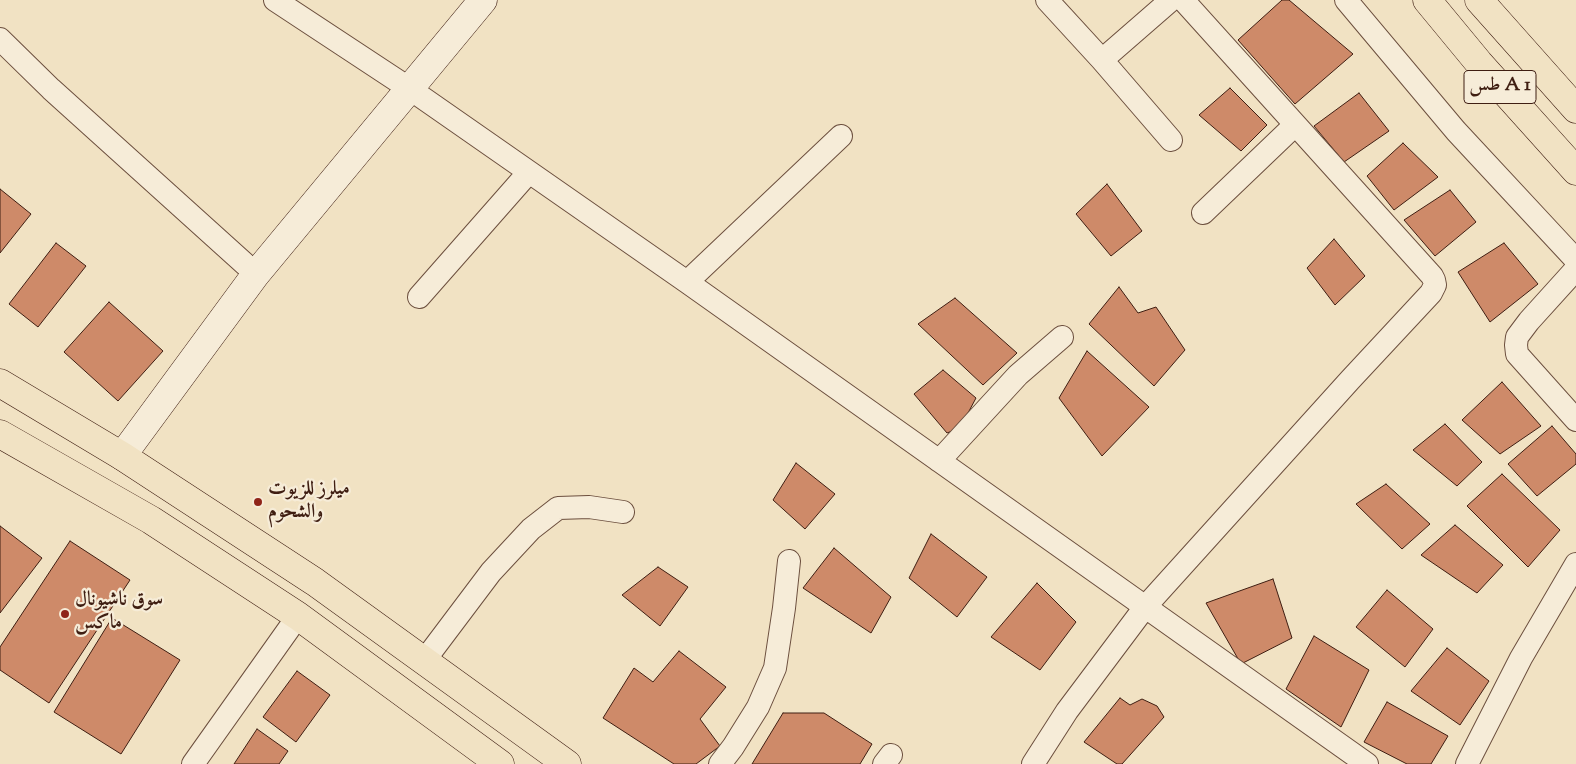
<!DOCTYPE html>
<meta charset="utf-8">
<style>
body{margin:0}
canvas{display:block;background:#f1e2c3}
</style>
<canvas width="1576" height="764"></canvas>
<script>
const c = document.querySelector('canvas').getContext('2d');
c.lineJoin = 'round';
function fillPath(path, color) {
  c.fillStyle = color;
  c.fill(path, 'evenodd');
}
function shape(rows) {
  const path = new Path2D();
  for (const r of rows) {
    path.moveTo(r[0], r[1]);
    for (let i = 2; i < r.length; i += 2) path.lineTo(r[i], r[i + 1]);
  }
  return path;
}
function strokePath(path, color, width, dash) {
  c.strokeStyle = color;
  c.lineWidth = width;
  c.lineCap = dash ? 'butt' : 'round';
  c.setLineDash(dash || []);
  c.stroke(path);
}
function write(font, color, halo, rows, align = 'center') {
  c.font = font + ' "Sorts Mill Goudy",Amiri,serif';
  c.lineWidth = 4.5;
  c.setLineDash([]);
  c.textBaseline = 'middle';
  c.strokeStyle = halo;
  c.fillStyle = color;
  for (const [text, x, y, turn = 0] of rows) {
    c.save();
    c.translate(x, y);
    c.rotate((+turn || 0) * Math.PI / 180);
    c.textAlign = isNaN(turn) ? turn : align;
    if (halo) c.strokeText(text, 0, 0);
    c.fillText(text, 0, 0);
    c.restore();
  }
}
const building = shape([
 [1282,0,1289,0,1353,54,1295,104,1238,40,1282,0],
 [1230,88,1267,125,1241,151,1199,115,1230,88],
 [1359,93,1389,131,1344,162,1314,126,1359,93],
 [1403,143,1438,177,1394,210,1367,176,1403,143],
 [1107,184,1142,231,1111,256,1076,214,1107,184],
 [0,189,31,214,0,253,0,189],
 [1450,190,1476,222,1435,256,1404,220,1450,190],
 [1334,239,1365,276,1335,305,1307,268,1334,239],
 [56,243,86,266,38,327,9,304,56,243],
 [1504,243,1538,284,1490,322,1458,272,1504,243],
 [1119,287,1138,313,1156,307,1185,350,1154,386,1089,324,1119,287],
 [955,298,1017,353,983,385,918,324,955,298],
 [109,302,163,351,118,401,64,352,109,302],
 [1087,351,1149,407,1102,456,1059,398,1087,351],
 [943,370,976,398,960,428,947,433,914,394,943,370],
 [1502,382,1541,426,1500,454,1462,420,1502,382],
 [1445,424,1482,462,1457,486,1413,450,1445,424],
 [1552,426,1576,454,1576,464,1537,496,1508,464,1552,426],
 [796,463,835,494,805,529,773,500,796,463],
 [1502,474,1560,530,1528,567,1467,506,1502,474],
 [1386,484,1430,524,1402,549,1356,504,1386,484],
 [1455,525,1503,565,1477,593,1421,555,1455,525],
 [0,526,42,558,0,613,0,526],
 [931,534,987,577,957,617,909,578,931,534],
 [70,541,130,580,49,703,0,670,0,647,70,541],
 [834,548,891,597,871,633,803,588,834,548],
 [658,567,688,587,660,626,622,595,658,567],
 [1273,579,1292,638,1241,664,1206,603,1273,579],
 [1037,583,1076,622,1040,670,991,637,1037,583],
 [1387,590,1433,629,1405,667,1356,627,1387,590],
 [112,618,180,660,121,754,54,712,112,618],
 [1314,636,1369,670,1341,727,1286,689,1314,636],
 [1447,648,1489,681,1460,725,1411,691,1447,648],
 [679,651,726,687,700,719,720,746,696,764,674,764,603,718,634,668,653,682,679,651],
 [297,671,330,695,296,742,263,717,297,671],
 [1120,698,1130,705,1142,699,1157,706,1164,717,1122,764,1117,764,1084,742,1120,698],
 [1387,702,1448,736,1431,764,1407,764,1364,742,1387,702],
 [783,713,824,713,872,744,860,764,752,764,783,713],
 [257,729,288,751,279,764,234,764,257,729]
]);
const street = shape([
 [275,0,410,89,687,282,1367,764],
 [1047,0,1102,60],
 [1171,0,1102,60,1171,140],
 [1346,0,1456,131,1576,260],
 [0,39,51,89,256,274],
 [1203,213,1295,125],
 [1576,269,1529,321,1517,337,1516,345,1517,354,1576,420],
 [687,282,841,136],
 [419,297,529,172],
 [939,461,1018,375,1062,337],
 [424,661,491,572,531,529,558,508,589,507,623,512],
 [193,764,298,616],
 [720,764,733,747,758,707,775,668,784,608,789,561],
 [884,764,891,755],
 [1033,764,1067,711,1145,607,1350,380,1431,293,1435,285,1434,280,1432,276,1183,0],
 [1467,764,1521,658,1576,564]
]);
const secondary = shape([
 [122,456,256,274,483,0]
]);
const highway = shape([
 [1427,0,1479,63,1576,171],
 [1479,0,1576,109],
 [0,383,122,456,315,582,567,764],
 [0,434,151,520,298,616,500,764]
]);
const markers = [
 [258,502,5,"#8f2418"],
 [65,614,5,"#8f2418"]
];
const shields = [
 [1500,87,72]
];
const shieldNames = [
 ["طس A 1",1500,87]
];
const poiNames = [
 ["ميلرز للزيوت",268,491],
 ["والشحوم",268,514],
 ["سوق ناشيونال",75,602],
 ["ماكس",75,625]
];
fillPath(building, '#ce8a69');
strokePath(building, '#3f1e12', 1);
strokePath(street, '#6c4f3e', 24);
strokePath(secondary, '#3f1e12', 29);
strokePath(highway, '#3f1e12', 29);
strokePath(street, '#f6ecd8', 22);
strokePath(secondary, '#f6ecd8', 28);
strokePath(highway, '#f1e2c3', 28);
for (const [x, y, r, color] of markers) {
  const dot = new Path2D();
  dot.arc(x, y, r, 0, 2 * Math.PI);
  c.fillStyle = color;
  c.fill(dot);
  strokePath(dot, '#f6ecd8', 2);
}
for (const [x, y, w] of shields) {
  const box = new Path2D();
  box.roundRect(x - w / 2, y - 16.5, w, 33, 4);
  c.fillStyle = '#f6ecd8';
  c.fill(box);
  strokePath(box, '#3f1e12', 1);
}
write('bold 19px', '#3f1e12', null, shieldNames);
write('bold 20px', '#3f1e12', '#f6ecd8', poiNames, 'left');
</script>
